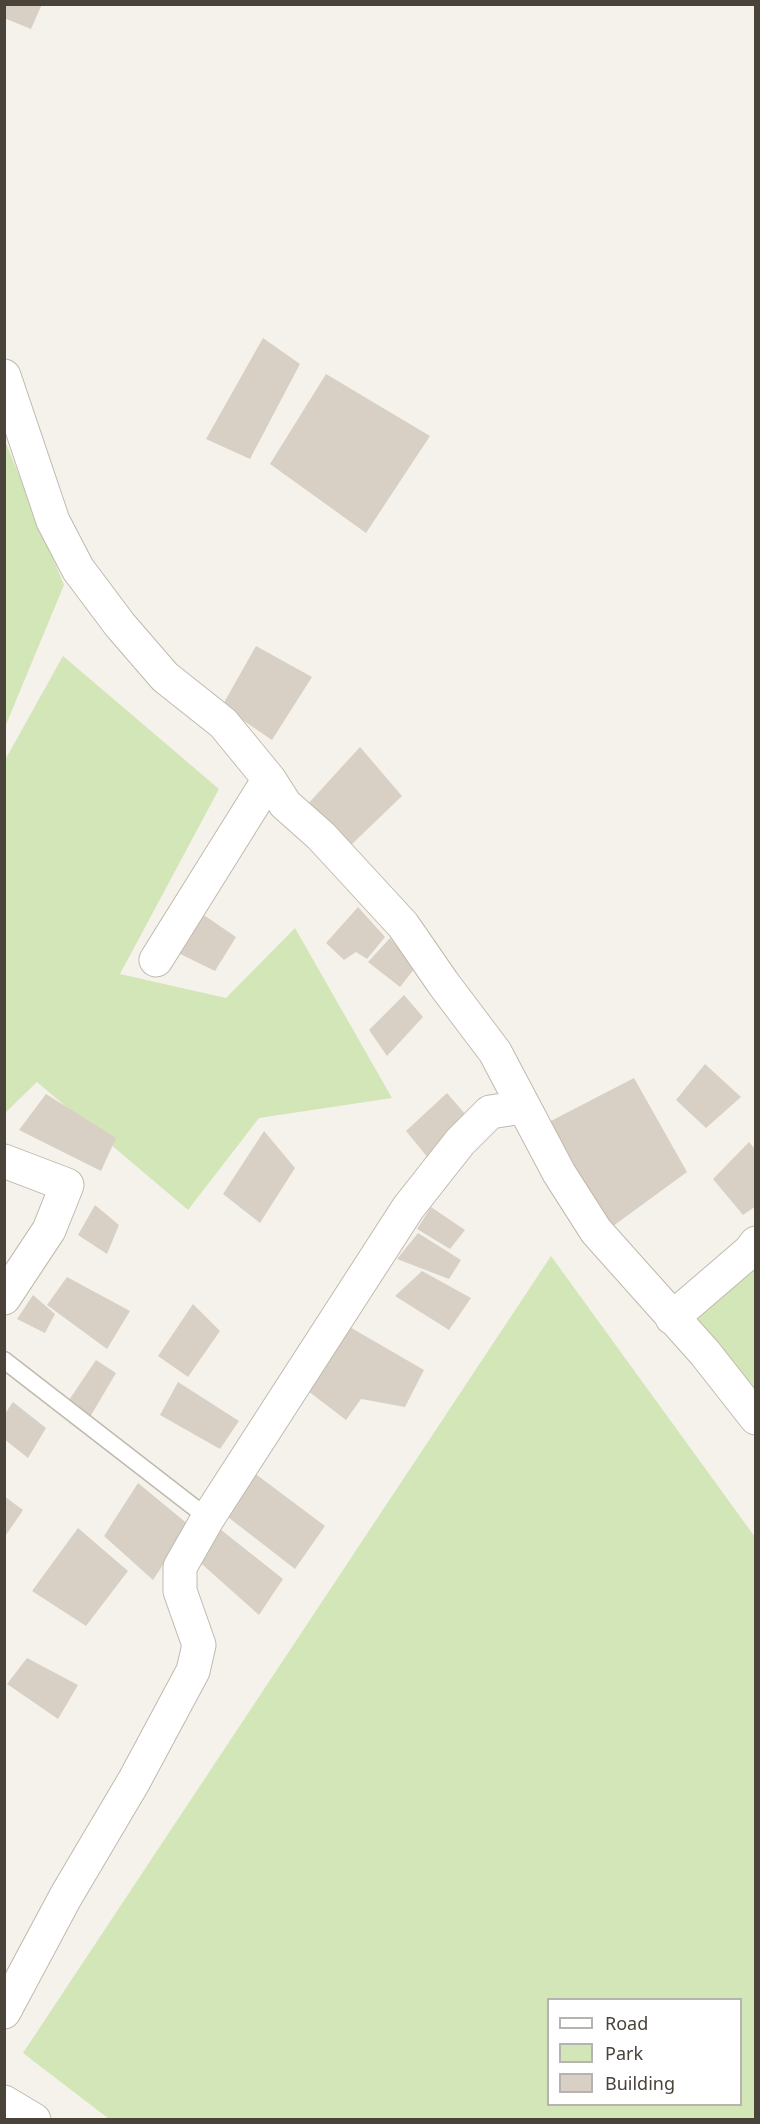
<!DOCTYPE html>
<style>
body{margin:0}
#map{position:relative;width:760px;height:2124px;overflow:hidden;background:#f5f2ec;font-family:"Noto Sans",sans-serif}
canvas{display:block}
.frame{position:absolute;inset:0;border:6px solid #494339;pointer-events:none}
.legend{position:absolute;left:547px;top:1998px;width:195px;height:108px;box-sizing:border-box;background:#fff;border:2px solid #b6b4b0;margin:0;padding:8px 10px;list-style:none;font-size:18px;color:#494339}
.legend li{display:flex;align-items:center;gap:12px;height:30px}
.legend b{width:30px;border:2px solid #b6b4b0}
</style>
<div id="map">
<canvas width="760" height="2124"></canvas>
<div class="frame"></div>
<ul class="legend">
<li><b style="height:8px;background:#fff"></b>Road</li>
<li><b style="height:16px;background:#d3e6b7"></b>Park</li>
<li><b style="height:16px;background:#d9d0c5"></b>Building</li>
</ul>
</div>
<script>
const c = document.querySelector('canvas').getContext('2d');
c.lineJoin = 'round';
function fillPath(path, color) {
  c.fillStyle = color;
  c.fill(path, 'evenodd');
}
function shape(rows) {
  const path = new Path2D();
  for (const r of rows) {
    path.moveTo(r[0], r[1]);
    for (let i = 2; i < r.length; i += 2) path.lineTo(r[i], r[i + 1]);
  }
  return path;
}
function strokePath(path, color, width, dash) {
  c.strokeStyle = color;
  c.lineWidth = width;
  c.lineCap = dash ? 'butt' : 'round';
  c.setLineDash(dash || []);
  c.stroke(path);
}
const green = shape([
 [5,441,64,585,5,727],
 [63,656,219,789,120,974,226,998,295,928,392,1098,259,1118,188,1210,37,1082,5,1113,5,760],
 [551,1256,755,1537,755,2119,109,2119,23,2053],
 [548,2000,740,2000,740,2104,548,2104],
 [755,1256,755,1399,689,1322]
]);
const building = shape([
 [4,4,42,4,31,29,4,18],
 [263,338,300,364,250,459,206,439],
 [326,374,430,436,366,533,270,464],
 [256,646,312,677,272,740,222,706],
 [360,747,402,796,350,846,307,805],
 [358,907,385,937,367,959,356,952,344,960,326,943],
 [195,909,236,937,215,971,168,948],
 [390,938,415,968,400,987,368,962],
 [404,995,423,1017,387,1056,369,1030],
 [705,1064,741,1097,706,1128,676,1100],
 [634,1078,687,1172,609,1229,547,1123],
 [447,1093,472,1122,433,1164,406,1131],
 [46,1094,116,1138,101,1171,19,1130],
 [264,1131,295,1168,260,1223,223,1194],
 [749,1142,756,1150,756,1206,743,1215,713,1179],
 [95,1205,119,1225,107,1254,78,1235],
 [431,1207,465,1230,450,1249,417,1229],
 [418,1233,461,1260,449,1279,397,1259],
 [422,1271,471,1298,449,1330,395,1296],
 [67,1277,130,1311,107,1349,47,1305],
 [33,1295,55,1314,45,1333,17,1319],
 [193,1304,220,1331,188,1377,158,1356],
 [348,1326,424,1370,405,1407,361,1399,346,1420,308,1391],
 [96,1360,116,1373,90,1417,67,1403],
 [178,1382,239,1421,220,1449,160,1415],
 [13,1402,46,1428,28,1458,4,1439,4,1415],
 [253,1472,325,1526,295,1569,224,1514],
 [138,1483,189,1525,153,1580,104,1536],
 [4,1496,23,1510,4,1538],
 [215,1525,283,1579,259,1615,195,1558],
 [78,1528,128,1571,86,1626,32,1591],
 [27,1658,78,1685,58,1719,7,1684]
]);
const service = shape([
 [4,1360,208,1518]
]);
const minor = shape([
 [4,376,53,521,78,569,120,625,165,677,223,723,269,779,285,804,321,836,403,925,443,983,495,1052,559,1173,596,1231,705,1353,756,1418],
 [156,960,269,779],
 [4,1161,67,1185,49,1230,4,1298],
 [672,1318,750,1251,756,1243],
 [4,2012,66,1896,134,1781,193,1671,199,1645,180,1591,180,1567,208,1518,408,1208,460,1142,490,1112,523,1107],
 [4,2102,34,2120]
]);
fillPath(green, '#d3e6b7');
fillPath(building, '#d9d0c5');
strokePath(service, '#c0b9ae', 19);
strokePath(minor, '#c0b9ae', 35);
strokePath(service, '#fff', 16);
strokePath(minor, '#fff', 33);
</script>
